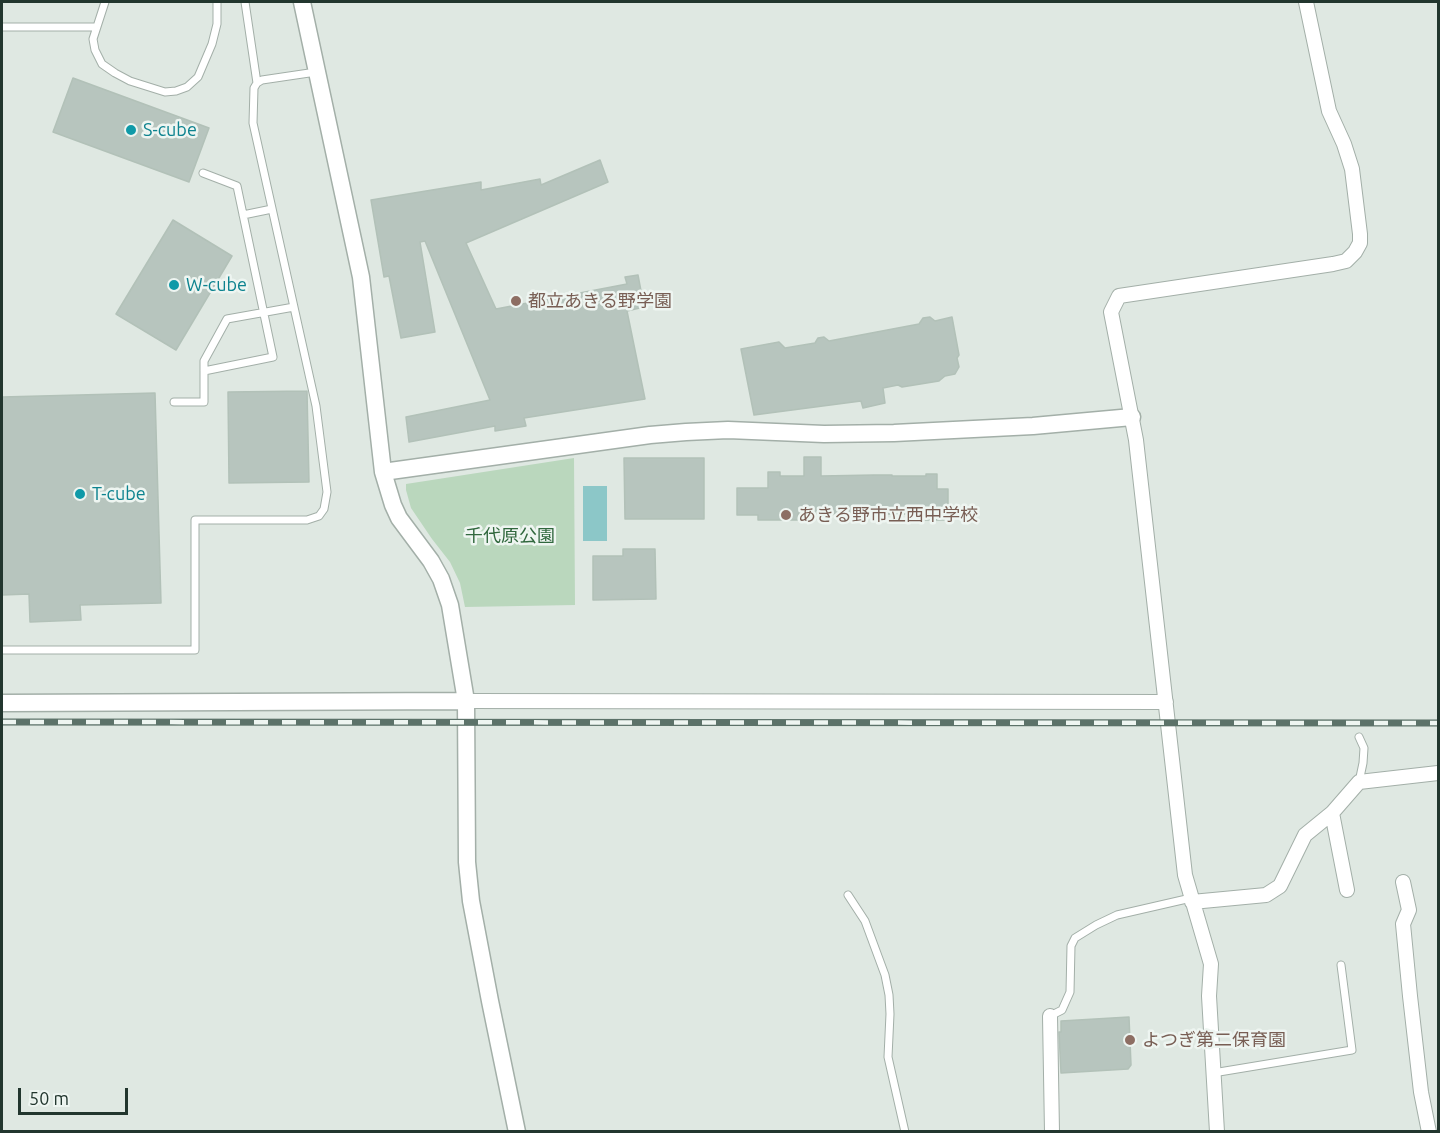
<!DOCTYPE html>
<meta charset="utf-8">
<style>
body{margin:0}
#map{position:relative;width:1440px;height:1133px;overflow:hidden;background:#dfe8e2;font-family:Ubuntu,sans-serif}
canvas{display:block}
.frame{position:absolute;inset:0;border:3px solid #22362e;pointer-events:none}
.scale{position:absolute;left:18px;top:1088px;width:110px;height:27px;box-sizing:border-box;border:3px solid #22362e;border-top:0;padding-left:8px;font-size:18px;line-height:21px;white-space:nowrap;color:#22362e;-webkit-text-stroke:4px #eef5f1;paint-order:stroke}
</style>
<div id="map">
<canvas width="1440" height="1133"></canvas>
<div class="frame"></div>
<div class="scale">50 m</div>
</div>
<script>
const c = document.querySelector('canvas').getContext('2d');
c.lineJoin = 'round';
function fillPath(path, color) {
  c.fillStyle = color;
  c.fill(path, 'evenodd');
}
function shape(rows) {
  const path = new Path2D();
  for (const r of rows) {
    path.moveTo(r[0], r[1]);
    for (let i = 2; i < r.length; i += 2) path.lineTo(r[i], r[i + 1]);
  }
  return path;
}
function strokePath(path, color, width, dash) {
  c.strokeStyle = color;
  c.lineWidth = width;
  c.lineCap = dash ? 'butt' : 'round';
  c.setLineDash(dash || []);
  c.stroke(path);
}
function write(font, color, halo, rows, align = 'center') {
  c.font = font + ' Ubuntu,"Noto Sans JP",sans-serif';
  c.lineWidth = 5;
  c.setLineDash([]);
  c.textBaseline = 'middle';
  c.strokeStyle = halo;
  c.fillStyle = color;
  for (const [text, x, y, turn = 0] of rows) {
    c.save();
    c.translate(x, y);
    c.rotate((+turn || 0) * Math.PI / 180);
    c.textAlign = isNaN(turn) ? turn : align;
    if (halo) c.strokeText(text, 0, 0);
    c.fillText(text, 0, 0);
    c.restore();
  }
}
const green = shape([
 [574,458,575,605,465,607,460,583,450,562,432,539,411,508,406,490,406,484]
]);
const water = shape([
 [583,486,607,486,607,541,583,541]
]);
const building = shape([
 [73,78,209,128,189,182,53,132,73,78],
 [600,160,608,182,466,243,496,309,627,284,625,277,638,275,644,307,627,311,645,399,524,418,526,426,495,431,495,426,409,442,406,417,490,400,425,241,420,242,435,332,401,338,389,276,384,277,371,200,481,182,481,190,540,179,541,185,600,160],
 [173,220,232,256,176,350,116,314,173,220],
 [930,317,935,321,952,317,959,355,957,358,959,367,955,374,945,376,939,381,902,387,898,385,883,388,885,403,863,408,861,401,754,415,741,349,779,342,785,348,815,343,818,338,824,337,829,341,919,324,923,318,930,317],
 [307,391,309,482,229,483,228,392,307,391],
 [155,393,161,603,80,605,81,620,30,622,29,594,2,595,2,397,155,393],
 [804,457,821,457,821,476,874,475,892,475,892,476,926,476,926,474,937,474,937,489,948,489,948,520,925,520,925,514,798,514,798,520,758,520,758,515,737,515,737,488,768,488,768,472,780,472,780,476,804,476,804,457],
 [624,458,704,458,704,519,625,519,624,458],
 [623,549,655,549,656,599,593,600,593,556,623,556,623,549],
 [1129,1017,1131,1065,1128,1069,1061,1073,1059,1032,1061,1032,1061,1021,1129,1017]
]);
const service = shape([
 [105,2,93,39,95,50,102,64,115,73,130,81,165,92,176,91,187,87,198,77,212,44,217,24,217,2],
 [245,2,257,83],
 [2,27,96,27],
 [203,173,237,186,273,357,204,371],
 [243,215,272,209],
 [174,402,204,402,204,361,227,319,294,307],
 [2,650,195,650,195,520,307,520,319,516,324,509,327,492,316,406,253,123,254,88,257,83,262,80,316,72],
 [1359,782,1363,763,1364,748,1359,737],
 [848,895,865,921,885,975,889,995,890,1014,888,1057,905,1132],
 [1050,1016,1062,1010,1070,992,1071,946,1075,938,1096,925,1117,915,1191,898],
 [1213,1073,1352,1050,1341,965]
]);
const minor = shape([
 [466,701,1166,702],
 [1332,813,1347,890],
 [1403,882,1409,910,1403,924,1410,996,1421,1092,1429,1132],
 [1192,902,1266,895,1280,886,1305,835,1332,813,1359,782,1438,773],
 [1050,1016,1052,1132],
 [1217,1132,1209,996,1211,964,1185,875,1136,440,1111,312,1119,296,1333,264,1346,261,1355,252,1360,243,1360,234,1352,169,1344,144,1329,111,1306,2]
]);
const tertiary = shape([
 [302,2,361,277,383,472,393,505,399,518,431,561,441,579,450,605,466,701,467,862,471,901,490,1001,517,1132],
 [383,472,650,435,686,432,728,430,824,434,894,433,1033,426,1132,417],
 [2,703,466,701]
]);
const rail = shape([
 [2,722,1438,723]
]);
const markers = [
 [131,130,6,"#0f9aa8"],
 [174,285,6,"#0f9aa8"],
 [516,301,6,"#8d6e63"],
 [80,494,6,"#0f9aa8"],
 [786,515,6,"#8d6e63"],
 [1130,1040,6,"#8d6e63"]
];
const cultureNames = [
 ["S-cube",143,130],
 ["W-cube",186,285],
 ["T-cube",92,494]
];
const educationNames = [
 ["都立あきる野学園",528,301],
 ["あきる野市立西中学校",798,515],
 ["よつぎ第二保育園",1142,1040]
];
const parkNames = [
 ["千代原公園",510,536]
];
fillPath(green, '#bad7bd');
fillPath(water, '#8cc7c8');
fillPath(building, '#b7c5be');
strokePath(building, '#b2c1b8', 1.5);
strokePath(service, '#a3afa8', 9);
strokePath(minor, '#a3afa8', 16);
strokePath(tertiary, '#a3afa8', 19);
strokePath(service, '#fff', 7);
strokePath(minor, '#fff', 14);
strokePath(tertiary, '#fff', 16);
strokePath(rail, '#5c7269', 7);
strokePath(rail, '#eef5f1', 4.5, [14]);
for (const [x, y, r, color] of markers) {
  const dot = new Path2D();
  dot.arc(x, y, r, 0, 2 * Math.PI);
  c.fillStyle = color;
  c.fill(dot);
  strokePath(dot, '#eef5f1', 2);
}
write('18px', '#0d838f', '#eef5f1', cultureNames, 'left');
write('18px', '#785e54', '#eef5f1', educationNames, 'left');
write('18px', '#31683e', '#eef5f1', parkNames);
</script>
